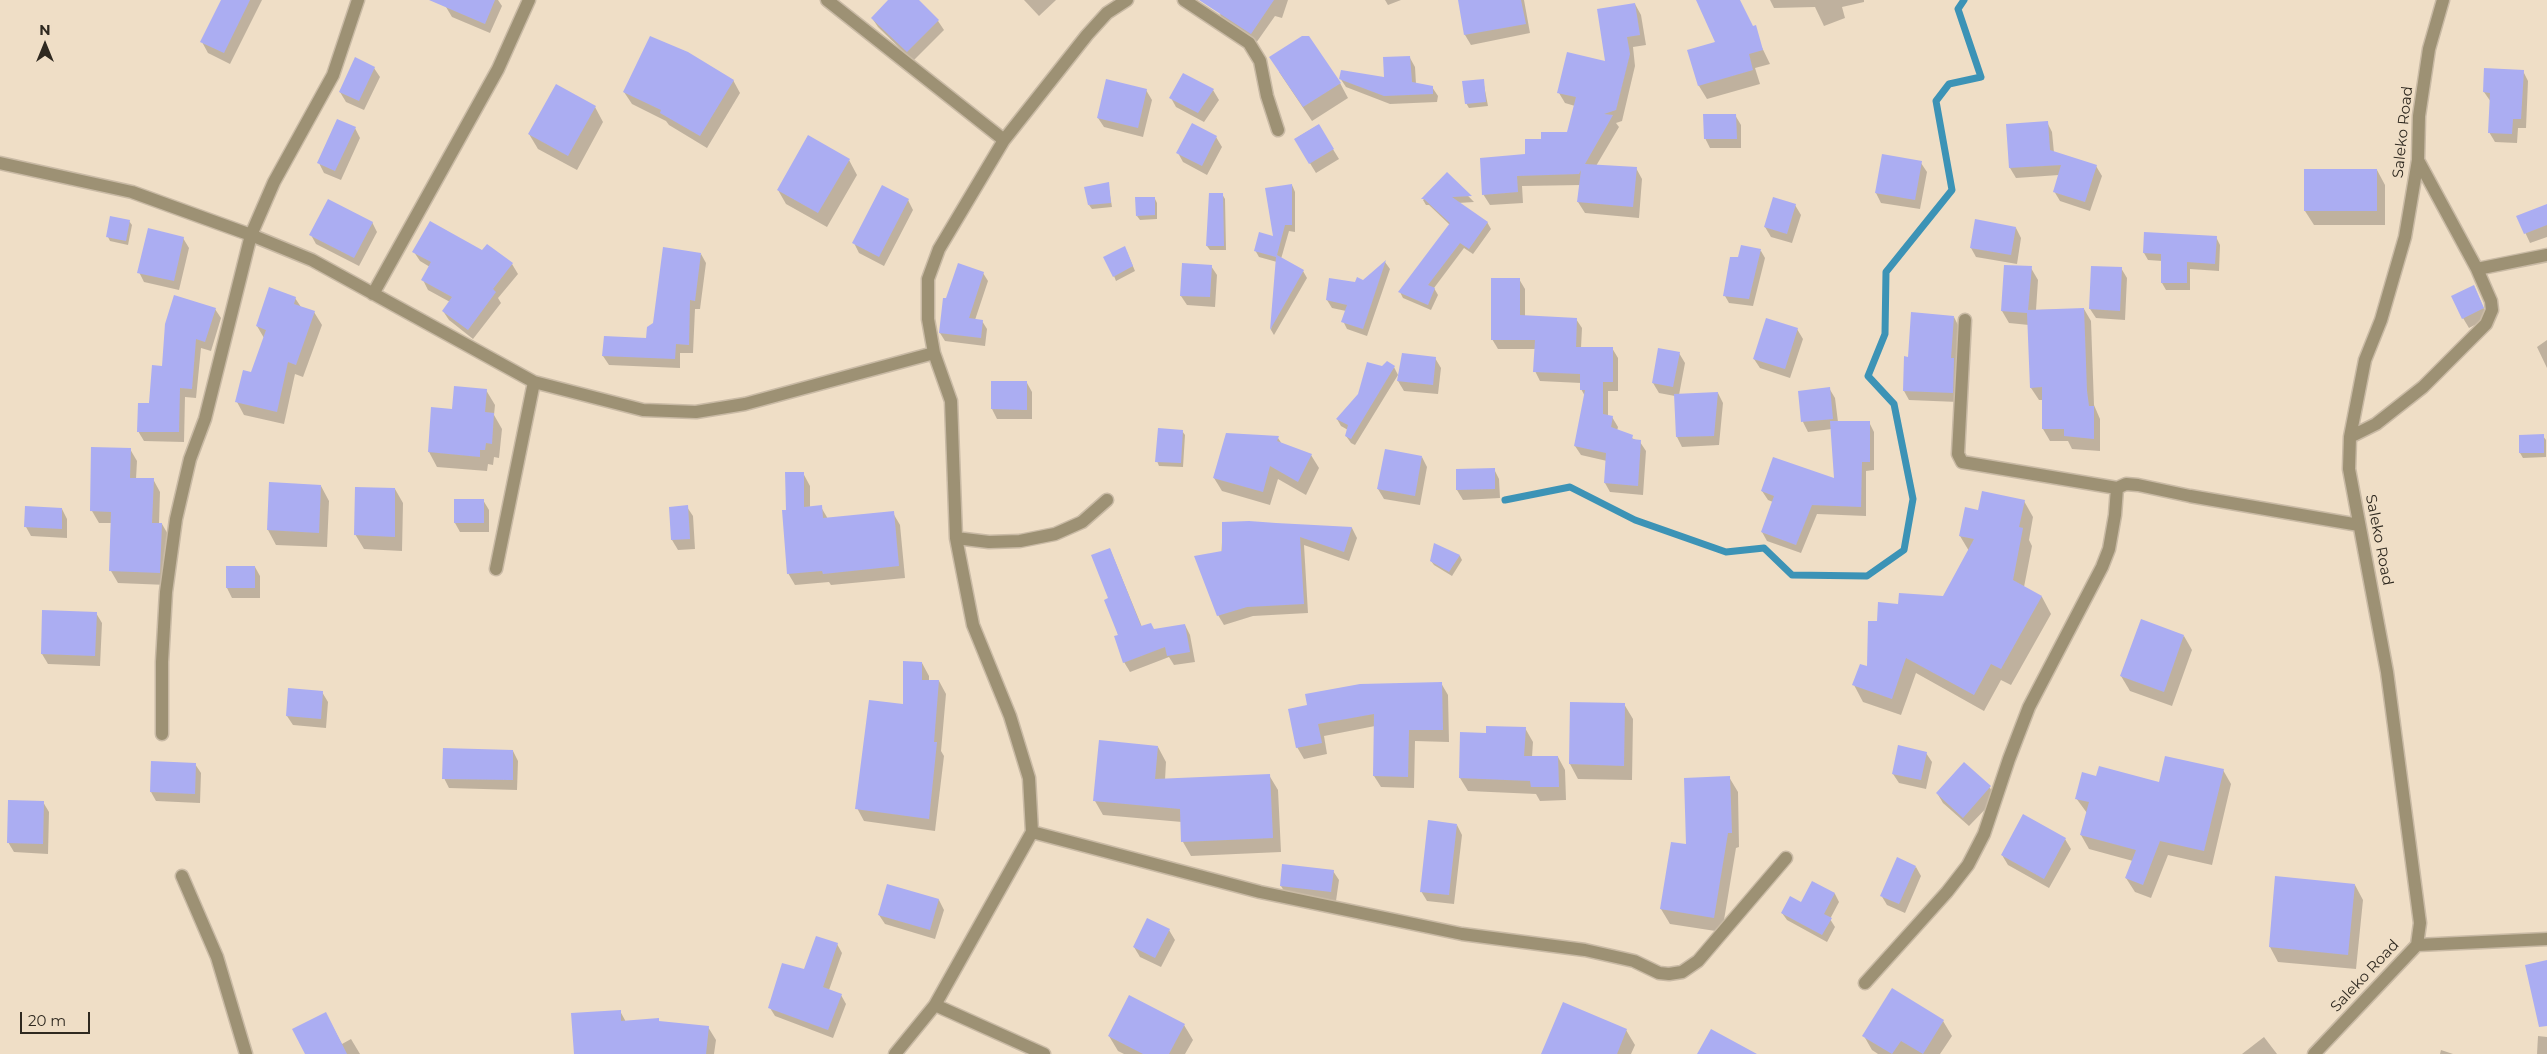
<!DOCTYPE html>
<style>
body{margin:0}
#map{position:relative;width:2547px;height:1054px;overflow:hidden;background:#efdec6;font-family:Montserrat,sans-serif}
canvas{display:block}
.north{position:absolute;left:20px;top:20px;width:50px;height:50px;-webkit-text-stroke:4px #efdec6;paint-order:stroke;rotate:0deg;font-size:14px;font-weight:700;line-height:20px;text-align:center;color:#2f2920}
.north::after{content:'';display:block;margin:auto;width:18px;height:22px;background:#2f2920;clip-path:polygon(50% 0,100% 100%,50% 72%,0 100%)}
.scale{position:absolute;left:20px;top:1012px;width:70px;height:22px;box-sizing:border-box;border:2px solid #2f2920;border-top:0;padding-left:6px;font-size:15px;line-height:18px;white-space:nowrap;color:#2f2920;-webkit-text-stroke:4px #efdec6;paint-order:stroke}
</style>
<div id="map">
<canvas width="2547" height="1054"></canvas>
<div class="north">N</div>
<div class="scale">20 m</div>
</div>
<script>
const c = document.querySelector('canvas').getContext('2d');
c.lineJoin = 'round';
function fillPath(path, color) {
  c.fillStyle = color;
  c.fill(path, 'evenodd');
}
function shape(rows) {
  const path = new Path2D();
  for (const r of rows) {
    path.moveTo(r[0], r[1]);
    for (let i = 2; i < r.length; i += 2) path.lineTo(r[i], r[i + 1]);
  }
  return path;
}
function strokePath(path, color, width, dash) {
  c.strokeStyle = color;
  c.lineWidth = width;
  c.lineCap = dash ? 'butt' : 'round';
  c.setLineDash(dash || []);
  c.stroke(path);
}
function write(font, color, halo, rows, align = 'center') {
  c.font = font + ' Montserrat,sans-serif';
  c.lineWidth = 4;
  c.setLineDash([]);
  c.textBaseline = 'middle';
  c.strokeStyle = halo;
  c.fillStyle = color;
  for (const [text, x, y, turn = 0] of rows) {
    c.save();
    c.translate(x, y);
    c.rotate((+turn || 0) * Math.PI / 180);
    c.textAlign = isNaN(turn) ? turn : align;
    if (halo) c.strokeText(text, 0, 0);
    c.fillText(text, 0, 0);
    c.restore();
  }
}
const shadow = shape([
 [222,0,262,0,230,64,208,53,202,42],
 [449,0,498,0,502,6,490,33,452,17,446,7],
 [890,0,917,0,938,21,944,30,913,61,878,27,872,18],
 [1024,0,1056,0,1039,16],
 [1227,0,1288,0,1282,18,1275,16,1256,43,1224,22,1219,12],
 [1385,0,1401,0,1388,5],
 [1459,0,1524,0,1530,33,1471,45,1465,35],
 [1727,0,1739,0,1770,64,1755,68,1760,84,1707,99,1699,86,1689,51,1717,42],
 [1770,0,1864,0,1864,2,1842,7,1845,18,1824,26,1815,7,1774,8],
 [1635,4,1641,15,1646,45,1633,47,1635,66,1622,121,1616,123,1619,127,1596,166,1636,168,1642,179,1639,218,1585,213,1578,202,1581,185,1522,186,1523,203,1490,205,1483,194,1542,140,1568,133,1575,106,1565,103,1559,93,1606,63],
 [1410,58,1415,67,1416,84,1432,87,1438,96,1437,102,1390,104,1346,87,1340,78,1386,79],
 [374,68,380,77,364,110,346,102,340,92],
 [2523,71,2528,81,2526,128,2518,128,2517,143,2495,142,2489,132,2491,102,2484,92],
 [1279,72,1340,83,1348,98,1312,121],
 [733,80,740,93,707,148,669,125,666,121,632,104,624,92],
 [1483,80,1488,106,1469,108,1466,103],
 [1146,90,1152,100,1143,137,1104,127,1098,118],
 [1213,90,1219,100,1204,122,1176,107,1171,98],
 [595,107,603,122,577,170,538,149,529,134],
 [1735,115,1741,125,1741,148,1710,148,1705,138],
 [2047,122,2052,132,2054,153,2096,166,2102,176,2090,211,2060,201,2054,191,2059,175,2016,178,2010,168,2007,125],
 [1318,125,1339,159,1316,173,1295,139],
 [355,128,360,138,341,180,324,173,319,163],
 [1216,137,1222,147,1207,175,1183,162,1178,153],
 [849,160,857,175,827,227,786,204,778,190],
 [1921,163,1927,172,1920,209,1881,203,1876,193],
 [2377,170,2385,185,2385,225,2314,225,2305,211],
 [1447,174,1474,202,1458,203,1487,222,1491,229,1473,254,1464,248,1434,288,1438,295,1431,310,1403,298,1400,292,1450,225,1429,205,1426,205,1423,200],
 [1108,183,1112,207,1092,209,1089,205],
 [1292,185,1295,192,1295,232,1289,231,1281,259,1303,271,1307,278,1274,335,1271,330,1277,262,1259,257,1255,250,1275,238],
 [1222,194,1225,199,1226,250,1210,250,1207,246],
 [1155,199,1157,203,1157,219,1140,220,1137,216],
 [908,200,913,210,884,266,859,253,854,243],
 [1795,205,1801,215,1792,243,1771,237,1765,227],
 [2547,205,2547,237,2530,243,2518,217],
 [129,221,132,225,128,245,110,241,108,237],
 [372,222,377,232,359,266,316,244,311,235],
 [2016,228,2021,238,2017,264,1976,257,1971,248],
 [2216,237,2220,245,2219,271,2190,269,2190,290,2166,290,2162,283,2162,261,2148,260,2144,253],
 [183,238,189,248,179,290,144,282,139,272],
 [1761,251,1765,258,1753,306,1729,303,1725,296,1739,258],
 [414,252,483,252,512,264,518,274,498,298,501,303,473,339,449,320,443,311,450,302,428,290,423,280,430,267,420,261],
 [1127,252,1135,271,1116,281,1114,276],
 [701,254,706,263,700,309,695,309,693,353,680,353,680,368,609,365,603,356,647,340,654,324],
 [1385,262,1390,269,1367,336,1347,329,1343,321,1346,311,1332,308,1327,300,1363,281],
 [1211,266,1217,275,1215,307,1187,305,1181,296],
 [2031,268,2038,280,2036,310,2084,309,2091,321,2094,405,2100,419,2100,451,2072,449,2068,441,2050,441,2043,429,2043,400,2039,400,2031,388,2029,325,2009,323,2002,311],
 [2121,268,2127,278,2125,320,2096,318,2090,309],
 [983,273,988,281,975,320,982,321,987,329,985,346,945,341,940,333,947,299],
 [1519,279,1525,289,1525,316,1576,319,1582,328,1581,348,1612,348,1618,358,1618,391,1608,391,1608,416,1612,417,1618,427,1617,431,1640,442,1646,451,1643,495,1610,492,1605,483,1607,461,1581,455,1575,446,1585,396,1581,389,1581,383,1540,381,1535,371,1536,349,1498,349,1492,339],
 [2474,286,2488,318,2469,328,2463,318],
 [295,298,301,307,314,312,322,325,303,377,295,374,284,424,244,415,237,402,252,373,264,338,257,326],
 [215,309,221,318,211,351,201,348,196,398,185,397,184,442,144,441,138,431,163,367],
 [1954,317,1959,327,1958,402,1909,400,1904,391,1909,358],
 [1797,329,1803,339,1790,378,1760,368,1754,359],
 [2547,340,2547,368,2537,347],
 [1679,353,1685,363,1679,395,1718,393,1723,403,1719,445,1682,447,1677,437,1675,396,1659,393,1653,383],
 [1435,358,1441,368,1438,394,1404,391,1398,381],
 [1394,367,1398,375,1355,445,1351,443,1346,436,1348,430,1341,426,1337,419,1382,368],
 [1027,383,1032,392,1032,419,997,419,992,409],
 [1829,388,1835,398,1838,422,1869,422,1874,432,1874,470,1866,471,1866,516,1817,514,1801,553,1767,541,1762,532,1773,502,1768,500,1762,491,1835,480,1832,429,1808,432,1803,422,1799,392],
 [486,390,495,405,494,415,502,429,499,458,494,457,493,465,488,464,487,471,437,467,429,452,454,410],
 [1182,431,1185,435,1183,467,1159,466,1157,461],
 [2520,436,2543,436,2546,440,2546,457,2523,458,2520,453],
 [1278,438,1282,444,1311,455,1319,468,1306,495,1278,479,1270,505,1222,491,1214,478],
 [130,449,137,461,136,479,153,479,160,492,159,524,162,524,169,536,167,585,118,583,111,571,112,523,99,523,92,511],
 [1422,457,1427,467,1420,505,1384,499,1378,489],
 [1494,469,1499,479,1500,498,1463,500,1457,490],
 [803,473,810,486,810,507,821,507,828,519,893,513,900,525,905,578,831,585,829,582,795,585,788,573,787,511],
 [321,486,329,501,327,547,276,545,268,530],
 [395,489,403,503,402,551,364,549,355,534],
 [483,500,489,510,489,532,460,532,455,523],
 [2024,501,2033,517,2029,540,2032,546,2024,587,2042,597,2051,614,2011,685,2001,680,1984,711,1916,673,1901,715,1863,702,1854,685,1869,668,1878,622,1899,605,1943,597,1969,551,1960,536,1979,511],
 [687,507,693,516,695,549,678,550,672,540],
 [62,509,67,519,67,538,31,536,26,527],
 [1223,524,1352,528,1357,538,1349,561,1304,545,1308,613,1253,616,1224,625,1218,615],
 [1435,545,1460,556,1462,560,1452,576,1434,565,1431,561],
 [1110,549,1142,627,1155,631,1185,625,1190,635,1195,662,1174,665,1169,657,1130,672,1124,662,1110,599],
 [227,567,255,567,260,576,260,598,232,598,227,588],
 [96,613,102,623,100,666,48,664,42,654],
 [2184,636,2192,650,2172,706,2130,691,2121,676],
 [922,663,929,676,929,681,939,681,946,694,941,751,944,756,935,831,864,821,857,808],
 [1441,683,1448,695,1449,742,1415,741,1414,788,1381,787,1374,776,1375,726,1324,736,1327,754,1304,759,1297,747,1309,706],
 [322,692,328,702,326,728,293,725,287,716],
 [1571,703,1624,704,1633,719,1632,780,1578,779,1570,764],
 [1525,728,1533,742,1532,757,1558,757,1565,770,1566,800,1540,801,1536,794,1468,791,1460,778,1487,735],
 [1158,747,1166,762,1165,780,1269,775,1278,790,1281,852,1191,856,1183,842,1182,822,1103,815,1095,801],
 [513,751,518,761,517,790,449,788,444,778],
 [1926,753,1932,762,1926,789,1899,783,1893,774],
 [195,764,201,773,200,803,156,801,151,792],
 [1964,764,1990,788,1996,798,1969,826,1943,803,1937,793],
 [2223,770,2231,784,2212,865,2168,855,2151,898,2135,892,2126,878,2133,861,2089,849,2081,835,2087,813,2076,798,2160,784],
 [1729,777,1738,792,1739,847,1736,848,1722,932,1670,924,1661,909,1687,846],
 [43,802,49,812,48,854,14,852,8,842],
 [1457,825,1462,835,1454,904,1427,901,1421,891],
 [2065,839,2071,849,2049,888,2008,865,2002,855],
 [1916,867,1921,876,1905,913,1887,905,1881,895],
 [1333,871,1339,880,1336,901,1287,896,1281,886],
 [1813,882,1835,894,1839,902,1830,919,1835,927,1827,942,1787,920,1782,913,1801,903],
 [2355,885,2363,900,2356,969,2278,962,2270,947],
 [939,900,944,910,935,939,885,924,879,915],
 [1169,930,1175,940,1161,967,1140,957,1134,947],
 [837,944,842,953,829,990,841,995,846,1004,833,1038,775,1016,770,1008,805,971],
 [1893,990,1943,1021,1952,1036,1940,1054,1878,1054,1872,1050,1864,1036],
 [620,1011,626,1022,708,1027,716,1040,714,1054,575,1054],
 [326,1014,342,1044,351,1039,360,1054,306,1054],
 [1184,1025,1193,1040,1185,1054,1124,1054,1118,1051,1109,1036],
 [1626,1030,1635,1045,1631,1054,1543,1054],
 [2538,1036,2547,1037,2547,1054,2537,1054],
 [2264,1037,2277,1054,2242,1054],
 [2441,1050,2453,1054,2440,1054]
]);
const stream = shape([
 [1505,500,1570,487,1635,520,1726,552,1764,548,1792,575,1867,576,1904,550,1913,499,1894,404,1868,376,1885,334,1886,272,1952,190,1936,101,1949,84,1981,77,1958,9,1964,0]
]);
const building = shape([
 [221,0,250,0,224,53,200,42],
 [429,0,495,0,485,24],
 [888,0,919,0,939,20,907,52,871,18],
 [1199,0,1274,0,1251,34],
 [1458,0,1521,0,1526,24,1464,35],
 [1696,0,1740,0,1753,26,1756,25,1763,50,1749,54,1753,70,1698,86,1687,50,1715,42],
 [1635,3,1640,35,1627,37,1630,54,1616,110,1604,114,1613,115,1585,164,1637,167,1633,207,1577,202,1581,170,1579,174,1517,176,1518,192,1482,195,1480,158,1525,154,1525,139,1541,139,1541,132,1567,132,1576,97,1557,93,1567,52,1605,61,1597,9],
 [650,36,688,52,734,80,700,136,660,113,661,110,623,92],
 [1302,36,1309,36,1341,83,1303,107,1269,57],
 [1410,56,1412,82,1433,86,1433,94,1384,96,1339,79,1341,70,1384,77,1383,57],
 [355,57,375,67,359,101,339,92],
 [2484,68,2524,70,2521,119,2513,119,2512,134,2488,133,2490,93,2483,92],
 [1183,73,1214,89,1198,113,1169,98],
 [1106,79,1147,89,1138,128,1097,118],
 [1484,79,1486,102,1465,104,1462,81],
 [556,84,596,106,568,156,528,134],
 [1703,114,1736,114,1737,139,1704,139],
 [337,119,356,127,335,171,317,163],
 [2048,121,2050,150,2097,165,2085,202,2053,192,2061,165,2009,168,2006,124],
 [1192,123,1217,136,1202,166,1176,153],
 [1319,124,1334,149,1309,164,1294,139],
 [808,135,850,159,818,213,777,190],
 [1882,154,1922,161,1915,200,1875,193],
 [2304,169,2377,169,2377,211,2304,211],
 [1447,172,1472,196,1452,197,1488,222,1469,249,1460,243,1428,285,1435,288,1428,305,1398,292,1450,223,1424,199,1421,199],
 [1109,182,1111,203,1088,205,1084,187],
 [1292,184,1292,225,1285,225,1277,255,1304,270,1270,330,1276,257,1254,251,1259,232,1273,236,1265,188],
 [882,185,909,199,879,257,852,243],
 [1209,193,1223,193,1224,246,1206,246],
 [1135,197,1155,197,1155,215,1136,216],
 [1773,197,1796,204,1787,234,1764,227],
 [328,199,373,222,354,258,309,235],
 [2547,204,2547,225,2524,234,2516,216],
 [110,216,130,220,126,241,106,237],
 [1975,219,2016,227,2011,255,1970,248],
 [430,221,482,250,487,244,513,263,493,289,496,292,468,330,442,311,452,297,421,280,431,262,412,252],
 [148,228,184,237,174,281,137,273],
 [2144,232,2217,236,2215,264,2187,262,2187,283,2161,283,2161,254,2143,253],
 [1741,245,1761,249,1749,299,1723,296,1730,257,1738,257],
 [1125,246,1133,266,1113,277,1103,257],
 [663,247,701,253,695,301,690,300,689,345,676,344,675,359,602,356,604,336,646,338,647,327,653,323],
 [1386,260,1363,329,1341,322,1347,305,1326,300,1329,278,1355,282,1357,277,1363,280],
 [958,263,984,272,969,318,983,320,981,338,939,333,943,298,946,298],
 [1182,263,1212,265,1210,297,1180,296],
 [2004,265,2032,266,2028,310,2084,308,2087,391,2089,406,2094,406,2094,439,2064,436,2064,429,2042,429,2042,387,2030,388,2027,313,2001,311],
 [2091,266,2122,267,2120,311,2089,309],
 [1491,278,1520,278,1520,315,1577,318,1576,347,1613,347,1613,382,1603,382,1603,414,1613,416,1611,427,1633,435,1632,439,1641,440,1638,486,1604,483,1606,453,1574,446,1585,390,1580,390,1580,374,1533,372,1535,340,1491,340],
 [2474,285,2484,308,2462,319,2451,296],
 [269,287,296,297,294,304,315,311,296,365,288,362,277,412,235,402,243,370,251,372,266,330,256,326],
 [174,295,216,308,205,342,196,339,192,389,180,388,179,432,137,432,138,403,149,403,152,365,162,366,165,324],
 [1911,312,1954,316,1951,358,1954,358,1953,393,1903,391,1904,356,1908,357],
 [1766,318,1798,328,1785,369,1753,359],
 [1658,348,1680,352,1673,387,1652,383],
 [1402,353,1436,357,1433,385,1397,381],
 [1387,361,1395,366,1351,439,1345,436,1348,425,1336,419,1358,394,1367,362,1382,366],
 [991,381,1027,381,1027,410,991,409],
 [454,386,487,389,485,412,494,413,492,444,486,443,485,450,480,450,480,457,428,452,431,407,452,409],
 [1830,387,1833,419,1801,422,1798,391],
 [1718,392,1714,436,1676,437,1674,394],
 [1830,421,1870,421,1870,462,1862,462,1861,507,1812,505,1796,545,1761,532,1774,496,1761,491,1773,457,1834,478],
 [1158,428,1183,430,1181,463,1155,462],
 [1226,433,1279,436,1277,441,1312,454,1298,482,1270,466,1263,492,1213,478],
 [2544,434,2544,453,2519,453,2519,435],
 [91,447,131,448,130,478,154,478,152,523,162,523,160,573,109,571,111,512,90,511],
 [1385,449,1422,456,1415,496,1377,489],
 [1495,468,1495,489,1456,490,1456,469],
 [785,472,804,472,804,507,822,505,823,518,894,511,899,566,823,574,822,571,787,574,782,510,786,510],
 [269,482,321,485,319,533,267,530],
 [355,487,395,488,395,537,354,535],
 [1982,491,2025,500,2019,527,2023,528,2013,580,2042,596,2001,669,1991,664,1974,695,1906,658,1892,699,1852,685,1860,664,1867,666,1868,621,1877,621,1878,602,1898,604,1899,593,1943,596,1974,539,1959,536,1965,507,1978,510],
 [454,499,484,499,484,523,454,523],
 [688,505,690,539,671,540,669,507],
 [25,506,62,508,62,529,24,527],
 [1249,521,1276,523,1352,527,1344,552,1300,537,1304,604,1247,607,1217,616,1194,556,1222,551,1222,522],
 [1434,543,1460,555,1449,572,1430,561],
 [1110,548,1141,626,1151,623,1154,629,1185,624,1190,652,1167,656,1165,647,1123,663,1114,636,1118,635,1104,600,1108,598,1091,555],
 [226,566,255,566,255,588,226,588],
 [42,610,97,612,95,656,41,654],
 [2141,619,2184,635,2164,692,2120,676],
 [903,661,922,662,922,680,939,680,934,742,937,742,929,819,855,809,869,700,903,704],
 [1442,682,1443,730,1409,730,1408,777,1373,776,1374,714,1318,724,1322,743,1296,748,1288,709,1307,705,1305,694,1360,684],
 [288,688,323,691,321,719,286,716],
 [1570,702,1625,703,1624,766,1569,764],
 [1486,726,1526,727,1524,756,1558,756,1559,787,1531,787,1530,781,1459,778,1460,732,1486,733],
 [1099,740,1158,746,1155,779,1270,774,1273,838,1181,842,1180,809,1093,801],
 [1898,745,1927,752,1921,780,1892,774],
 [443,748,513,750,513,780,442,779],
 [2165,756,2224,769,2204,851,2160,841,2143,885,2125,878,2136,850,2080,835,2089,802,2075,799,2082,772,2096,776,2099,766,2159,782],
 [151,761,196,763,195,794,150,792],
 [1964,762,1991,786,1963,818,1936,793],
 [1730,776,1732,833,1728,833,1714,918,1660,909,1671,842,1686,844,1684,778],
 [8,800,44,801,43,844,7,843],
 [2023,814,2066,838,2044,879,2001,855],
 [1428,820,1457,824,1449,895,1420,892],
 [1897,857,1916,866,1899,904,1880,896],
 [1282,864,1334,870,1331,892,1280,886],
 [2275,876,2355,884,2348,955,2269,947],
 [1812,881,1835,893,1824,914,1832,918,1822,935,1781,913,1790,896,1801,902],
 [887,884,939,899,930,930,878,915],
 [1147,918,1170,929,1155,958,1133,947],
 [816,936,838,943,823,987,842,994,828,1030,768,1008,782,963,804,969],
 [2547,960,2547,1026,2539,1027,2525,965],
 [1892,988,1944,1020,1923,1054,1901,1041,1892,1054,1862,1036],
 [1129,995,1185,1024,1169,1054,1143,1054,1108,1036],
 [1563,1002,1627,1029,1617,1054,1541,1054],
 [621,1010,621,1021,659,1018,659,1021,709,1026,706,1054,574,1054,571,1013],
 [326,1012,347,1054,305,1054,292,1029],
 [1711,1029,1757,1054,1697,1054]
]);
const minor = shape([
 [827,0,1004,140],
 [1184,0,1249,43,1260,61,1267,96,1278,130],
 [0,163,132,192,251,235,312,260,534,382,643,410,696,412,745,404,934,353],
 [2477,269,2547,255],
 [373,294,498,69,529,0],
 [1965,320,1958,454,1962,462,2117,488],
 [2350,437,2376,424,2423,387,2486,324,2492,310,2491,301,2477,269,2418,160],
 [956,538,989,542,1020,541,1055,534,1082,522,1107,500],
 [496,569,534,382],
 [162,734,162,662,166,592,176,519,190,459,205,419,251,235,274,182,333,75,358,0],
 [1032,832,1260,892,1462,934,1585,950,1634,961,1659,973,1669,974,1682,972,1698,961,1786,858],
 [182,876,217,957,246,1054],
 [2417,945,2547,939],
 [1865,983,1947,892,1968,865,1984,834,2009,759,2029,707,2102,567,2109,549,2115,515,2117,488,2126,484,2138,485,2190,496,2359,525],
 [935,1005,1044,1054],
 [895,1054,935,1005,1032,832,1029,778,1010,716,973,625,956,538,951,401,934,353,928,319,928,279,939,249,1004,140,1087,35,1107,13,1127,0],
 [2314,1054,2417,945,2420,923,2387,672,2349,469,2350,437,2365,360,2381,320,2405,237,2418,160,2419,116,2429,49,2443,0]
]);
const streetNames = [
 ["Saleko Road",2403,132,-84],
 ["Saleko Road",2379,540,79],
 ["Saleko Road",2365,976,-47]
];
fillPath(shadow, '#0003');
strokePath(stream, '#3c93b6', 7);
fillPath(building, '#abadf2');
strokePath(minor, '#c9baa5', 15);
strokePath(minor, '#9d9174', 12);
write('15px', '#2f2920', '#efdec6', streetNames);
</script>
